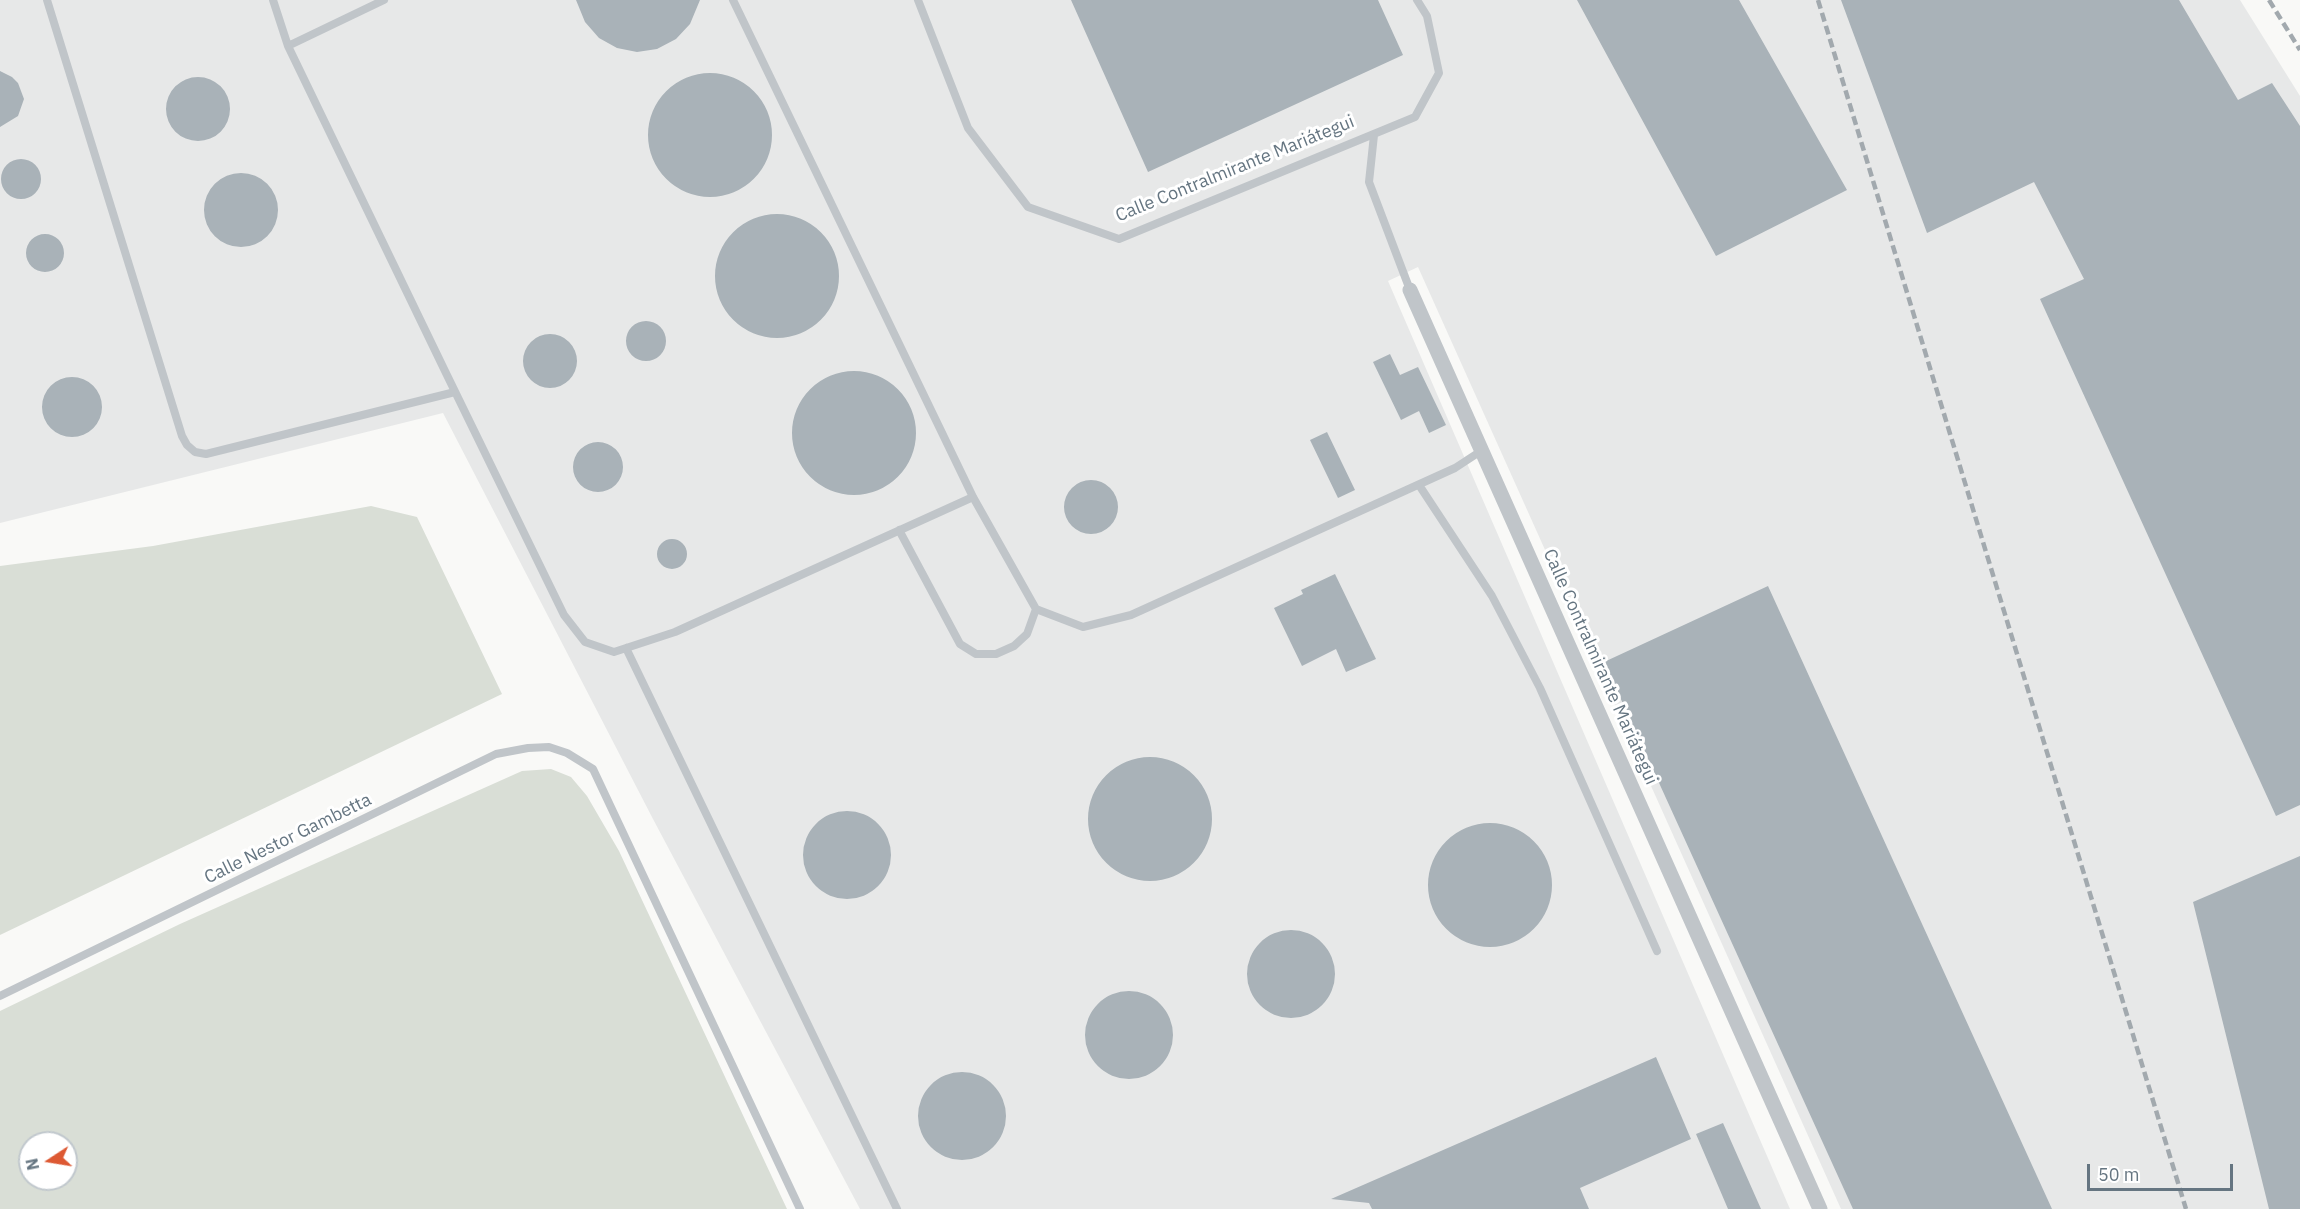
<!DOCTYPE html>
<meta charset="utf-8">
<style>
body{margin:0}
#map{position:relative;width:2300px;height:1209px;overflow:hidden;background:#f9f9f7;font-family:"IBM Plex Sans",sans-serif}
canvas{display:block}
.north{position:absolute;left:18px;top:1131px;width:60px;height:60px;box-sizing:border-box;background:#fff;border:2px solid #c1c8cd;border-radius:50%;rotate:258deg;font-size:16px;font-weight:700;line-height:24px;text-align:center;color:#657581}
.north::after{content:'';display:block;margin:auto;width:21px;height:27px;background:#dd5933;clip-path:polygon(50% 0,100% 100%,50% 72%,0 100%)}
.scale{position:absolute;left:2087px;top:1164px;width:146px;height:27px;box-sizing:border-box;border:3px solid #657581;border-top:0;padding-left:8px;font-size:18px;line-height:21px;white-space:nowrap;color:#657581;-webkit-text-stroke:4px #fff;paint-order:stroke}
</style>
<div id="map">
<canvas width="2300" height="1209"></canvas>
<div class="north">N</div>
<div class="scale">50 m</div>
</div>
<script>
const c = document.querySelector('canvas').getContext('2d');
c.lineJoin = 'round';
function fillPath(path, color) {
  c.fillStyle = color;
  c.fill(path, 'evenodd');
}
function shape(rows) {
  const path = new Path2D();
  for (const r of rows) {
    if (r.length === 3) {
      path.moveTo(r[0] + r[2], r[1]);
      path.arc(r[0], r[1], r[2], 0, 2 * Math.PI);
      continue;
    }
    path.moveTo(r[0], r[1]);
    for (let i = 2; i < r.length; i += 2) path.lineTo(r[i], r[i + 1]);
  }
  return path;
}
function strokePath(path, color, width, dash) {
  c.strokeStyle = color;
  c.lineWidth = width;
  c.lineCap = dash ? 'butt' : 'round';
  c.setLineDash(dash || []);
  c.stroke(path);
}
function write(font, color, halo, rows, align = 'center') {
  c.font = font + ' "IBM Plex Sans",sans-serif';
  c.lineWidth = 6;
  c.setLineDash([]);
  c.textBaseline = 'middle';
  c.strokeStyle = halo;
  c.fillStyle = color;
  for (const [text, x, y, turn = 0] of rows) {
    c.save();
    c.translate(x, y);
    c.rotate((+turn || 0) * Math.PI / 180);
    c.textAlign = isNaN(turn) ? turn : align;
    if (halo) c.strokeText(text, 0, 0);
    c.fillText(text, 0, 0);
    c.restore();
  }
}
const built = shape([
 [0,0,2240,0,2300,96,2300,1209,1841,1209,1418,267,1388,281,1790,1209,860,1209,653,819,443,413,0,523]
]);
const green = shape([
 [371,506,417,517,502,694,0,935,0,566,153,546],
 [551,769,571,777,587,796,619,851,787,1209,0,1209,0,1011,180,924,522,771],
 [30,1143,66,1143,66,1179,30,1179]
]);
const building = shape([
 [576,0,700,0,690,24,676,39,657,49,637,52,617,48,599,38,585,22],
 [1071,0,1378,0,1403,55,1148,172],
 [1577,0,1739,0,1847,190,1716,256],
 [1841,0,2179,0,2238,100,2272,83,2300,126,2300,805,2276,816,2040,299,2084,279,2034,182,1927,233],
 [0,71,12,77,18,83,24,99,18,116,0,127],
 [710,135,62],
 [198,109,32],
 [21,179,20],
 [241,210,37],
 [777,276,62],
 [45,253,19],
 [646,341,20],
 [550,361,27],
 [1390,354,1400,375,1418,367,1446,425,1429,433,1419,411,1401,420,1373,362],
 [854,433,62],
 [72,407,30],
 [1327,432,1355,490,1338,498,1310,440],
 [598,467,25],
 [1091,507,27],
 [672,554,15],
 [1335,574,1376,659,1346,672,1336,649,1302,666,1274,608,1303,594,1301,590],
 [1768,586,2052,1209,1853,1209,1604,662],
 [1150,819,62],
 [847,855,44],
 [1490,885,62],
 [2300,856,2300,1209,2269,1209,2193,902],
 [1291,974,44],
 [1129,1035,44],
 [1656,1057,1691,1139,1580,1188,1589,1209,1372,1209,1369,1203,1331,1199],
 [962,1116,44],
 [1723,1123,1761,1209,1728,1209,1696,1134]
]);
const lane = shape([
 [47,0,182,436,187,445,195,452,206,454,455,392],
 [273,0,288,46,444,369,564,615,585,642,614,652,675,632,973,497],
 [733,0,973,497,1036,609,1083,627,1131,615,1455,468,1481,451],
 [918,0,968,128,1028,207,1119,239,1415,117,1439,73,1427,16,1417,0],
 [288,46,384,0],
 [1374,135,1369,182,1410,290],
 [1419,485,1492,596,1540,688,1657,951],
 [899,530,960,644,976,654,996,654,1014,646,1027,634,1036,609],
 [626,648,897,1209],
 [0,996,496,754,528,748,549,747,567,753,593,769,800,1209]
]);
const street = shape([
 [1410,290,1820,1209]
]);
const rail = shape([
 [1818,0,2186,1209],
 [2269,0,2300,50]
]);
const streetNames = [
 ["Calle Contralmirante Mariátegui",1235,169,-22],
 ["Calle Contralmirante Mariátegui",1600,667,66],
 ["Calle Nestor Gambetta",288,839,-26]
];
fillPath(built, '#e7e8e8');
fillPath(green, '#d9ded6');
fillPath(building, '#a9b2b8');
strokePath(lane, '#c0c5c9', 8);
strokePath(street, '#c0c5c9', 15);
strokePath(rail, '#a2a9ae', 4.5, [9, 4.5]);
write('18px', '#657581', '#fff', streetNames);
</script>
